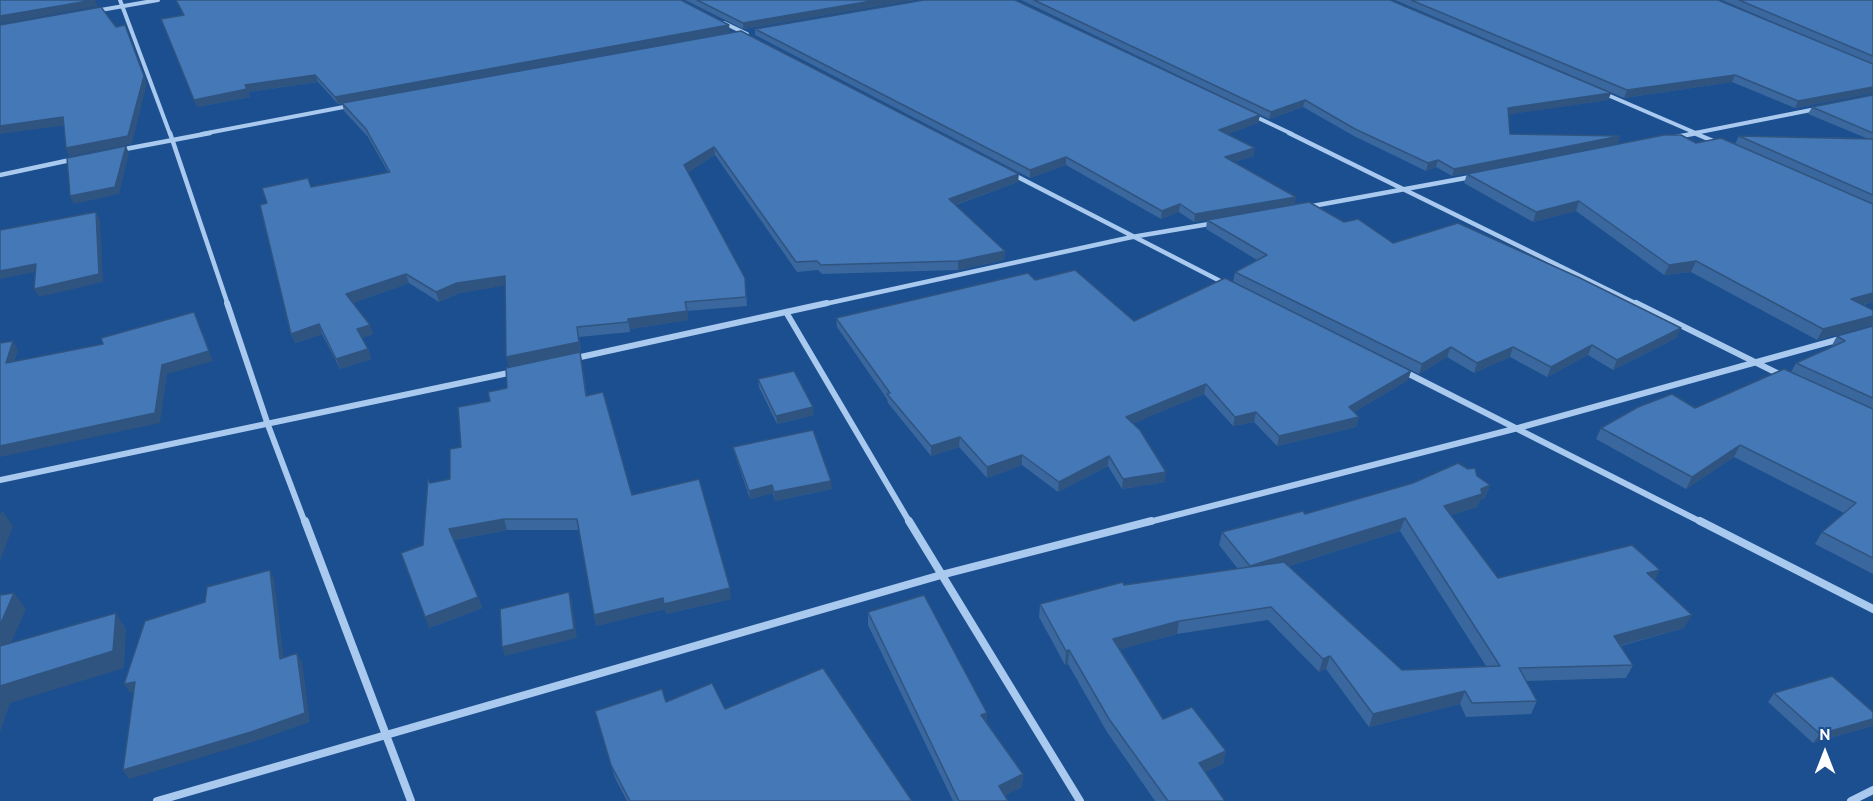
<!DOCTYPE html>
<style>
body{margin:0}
#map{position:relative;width:1873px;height:801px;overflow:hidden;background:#1b4f8f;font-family:Cabin,sans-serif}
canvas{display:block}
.north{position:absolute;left:1795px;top:723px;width:60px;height:60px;-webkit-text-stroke:4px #1b4f8f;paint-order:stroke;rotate:0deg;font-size:16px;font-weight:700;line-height:24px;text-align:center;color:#fff}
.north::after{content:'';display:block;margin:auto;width:21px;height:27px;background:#fff;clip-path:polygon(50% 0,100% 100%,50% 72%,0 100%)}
</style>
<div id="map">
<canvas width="1873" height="801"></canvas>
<div class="north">N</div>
</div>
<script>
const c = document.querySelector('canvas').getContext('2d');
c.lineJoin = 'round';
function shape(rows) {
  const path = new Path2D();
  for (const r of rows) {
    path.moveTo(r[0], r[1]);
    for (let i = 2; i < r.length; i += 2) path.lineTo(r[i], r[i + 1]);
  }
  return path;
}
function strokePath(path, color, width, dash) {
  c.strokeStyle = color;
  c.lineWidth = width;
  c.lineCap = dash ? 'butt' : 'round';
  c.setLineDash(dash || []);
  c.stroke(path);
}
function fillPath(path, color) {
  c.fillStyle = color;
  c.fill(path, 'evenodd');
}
const streetFar3 = shape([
 [120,0,170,134],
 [95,11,158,0],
 [724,23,747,34],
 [1603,93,1698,134],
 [1252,115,1292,134],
 [202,134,349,106],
 [1690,134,1816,109]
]);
const streetFar2 = shape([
 [170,133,228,305],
 [1289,133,1639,305],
 [1694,133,1718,143],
 [1676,137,1697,133],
 [120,150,210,133],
 [0,175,75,159],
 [1014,175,1226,284],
 [1307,207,1471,177],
 [820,305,1132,237,1215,223]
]);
const streetFar1 = shape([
 [227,303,268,425,305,523],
 [1636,303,1781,375],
 [786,312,910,523],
 [576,358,827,303],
 [1405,372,1703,523],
 [0,480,513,372],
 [1145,523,1518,428,1840,339]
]);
const street = shape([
 [305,521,411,801],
 [909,521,1080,801],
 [1700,521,1873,609],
 [157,801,941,575,1151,521],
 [1851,801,1873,790]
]);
const wall = shape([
 [176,0,681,0,730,32,338,104,318,82,248,92,250,97,197,107,161,19,183,15],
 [685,0,914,0,743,29],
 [1021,0,1390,0,1611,93,1608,100,1509,114,1510,134,1618,144,1452,176,1436,167,1426,171,1354,136,1303,107,1269,119],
 [1395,0,1718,0,1857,58,1722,0,1873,0,1873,93,1795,108,1732,82,1624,98],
 [755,29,1260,115,1258,123,1228,134,1254,156,1234,162,1296,197,1294,205,1194,222,1179,212,1161,219,1066,165,1030,178,755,35],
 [1873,95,1873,302,1863,305,1873,310,1873,326,1872,325,1817,340,1691,272,1664,275,1576,211,1533,222,1464,183,1467,174,1696,143,1735,144,1739,136,1866,138,1808,114,1812,107],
 [342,103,1018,182,956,205,1005,251,1004,260,958,270,822,274,818,270,797,272,715,155,688,172,746,287,747,306,687,311,688,320,630,329,630,332,579,337,581,351,509,367,506,285,459,293,439,302,409,283,353,303,373,334,362,338,368,349,371,359,340,369,322,334,295,343,291,334,267,203,311,187,388,172,368,137,344,111],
 [1207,220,1344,222,1393,243,1676,338,1613,370,1588,355,1547,377,1510,357,1474,373,1447,357,1419,374,1233,282,1235,272,1257,260,1206,229],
 [1035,280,1134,321,1411,371,1408,380,1354,412,1359,417,1356,427,1277,446,1254,422,1233,426,1204,394,1133,423,1165,482,1122,489,1108,466,1058,492,1022,465,987,478,959,447,931,456,888,403,887,399,837,327,836,318],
 [1873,326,1873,574,1815,544,1822,532,1844,513,1734,457,1686,489,1596,439,1601,428,1695,408,1791,372,1796,363,1831,347,1837,336],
 [580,352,587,395,632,495,731,599,666,614,665,609,596,626,579,530,507,530,454,540,482,608,429,628,423,545,430,483,450,479,461,447,490,401,507,388],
 [758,379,814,415,777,424,759,387],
 [733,447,832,489,775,501,773,493,750,499,735,455],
 [1477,476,1490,485,1485,498,1480,500,1477,507,1451,515,1498,578,1655,581,1684,628,1621,646,1633,665,1626,678,1526,681,1537,701,1531,714,1466,717,1460,704,1369,727,1326,669,1319,672,1268,620,1177,634,1120,649,1163,719,1226,751,1223,764,1205,772,1225,801,1155,801,1107,732,1068,664,1065,665,1039,617,1040,604,1124,585,1238,569,1219,545,1222,532],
 [1400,531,1486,666,1402,670,1289,566],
 [868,612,987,713,987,723,1023,774,1022,787,1005,795,1008,801,953,801,868,625],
 [1774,693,1873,712,1873,724,1872,726,1813,743,1768,702],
 [666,702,725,709,912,801,627,801,615,778,595,711]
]);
const shadedWall = shape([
 [95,0,98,6,0,24,0,16],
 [877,0,914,0,743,29,743,23],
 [125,25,147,83,132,144,69,156,66,148],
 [729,25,730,32,338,104,335,97],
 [315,75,318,82,248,92,250,97,197,107,194,100,245,85],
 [1735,75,1732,82,1624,98,1627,90],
 [1873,87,1873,93,1795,108,1798,101],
 [1611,93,1608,100,1506,115,1508,108],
 [1305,100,1303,107,1269,119,1271,112],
 [1260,115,1258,123,1218,138,1219,130],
 [63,117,67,125,0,134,0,126],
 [1620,136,1618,144,1452,176,1454,169],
 [126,146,129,153,119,194,74,204,70,196],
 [714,147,715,155,686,174,684,165],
 [1255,148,1254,156,1224,165,1225,157],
 [1066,157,1066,165,1030,178,1030,170],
 [1438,160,1436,167,1426,171,1428,163],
 [1019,174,1018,182,949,207,949,199],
 [1296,197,1294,205,1194,222,1195,214],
 [1579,201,1576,211,1533,222,1536,212],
 [1180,204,1179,212,1161,219,1162,211],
 [96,212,100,220,103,282,39,297,34,289],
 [1005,251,1004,260,958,270,958,261],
 [1696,261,1691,272,1664,275,1669,265],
 [36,264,40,271,0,279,0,271],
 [406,274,409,283,350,304,346,294],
 [505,276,508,285,459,293,439,302,436,292,457,283],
 [1873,293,1873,302,1845,309,1851,299],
 [687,311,688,320,630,329,630,332,628,319],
 [194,312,213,361,167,374,160,423,0,457,0,446,162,365],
 [1873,316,1873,323,1872,325,1817,340,1823,329],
 [319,324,322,334,295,343,291,334],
 [370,325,373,334,360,339,357,329],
 [577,327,581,351,509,367,506,357],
 [1681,328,1676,338,1613,370,1617,360],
 [13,341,18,350,11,373,6,363],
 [1592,345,1588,355,1547,377,1551,367],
 [1451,347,1447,357,1419,374,1422,364],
 [1513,347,1510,357,1474,373,1477,363],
 [368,349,371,359,340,369,336,359],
 [580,352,582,362,588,406,586,396],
 [1411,371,1408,380,1346,417,1349,407],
 [1206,384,1204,394,1125,427,1126,417],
 [813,407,814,415,777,424,776,416],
 [1256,412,1254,422,1233,426,1235,417],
 [1359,417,1356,427,1277,446,1279,436],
 [960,437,959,447,931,456,931,446],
 [1740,445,1734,457,1686,489,1692,477],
 [1022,455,1022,465,987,478,987,467],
 [1109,456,1108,466,1058,492,1059,482],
 [1166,472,1165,482,1122,489,1123,479],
 [831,481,832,489,775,501,774,492],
 [772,485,773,493,750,499,749,491],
 [1490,485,1485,498,1480,500,1477,507,1439,519,1444,506],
 [2,510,13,526,0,561,0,515],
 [1405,518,1400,531,1247,579,1250,566],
 [504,519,507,530,453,540,449,529],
 [270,570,274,579,285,668,280,659],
 [1660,570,1653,583,1647,573],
 [730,588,731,599,666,614,665,609,596,626,594,615,663,598],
 [569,592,572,601,577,638,505,656,502,647],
 [14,593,26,609,1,666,0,664,0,625],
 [478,597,482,608,429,628,425,617],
 [116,613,126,629,124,668,10,703,0,733,0,686],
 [1692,615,1684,628,1607,649,1614,636],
 [1179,621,1177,634,1111,652,1113,639],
 [1069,650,1068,664,1065,665,1066,651],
 [297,653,302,662,310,722,256,741,129,779,123,770],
 [1330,656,1326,669,1319,672,1323,659],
 [135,682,141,691,130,693,124,684],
 [1465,691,1460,704,1369,727,1373,714],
 [987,713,987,726,981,715],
 [1873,719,1873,724,1872,726,1813,743,1820,734],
 [1226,751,1223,764,1196,776,1199,763],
 [1023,774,1022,787,998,799,999,786]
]);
const building = shape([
 [0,0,94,0,0,16,0,0],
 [176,0,681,0,729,25,335,97,315,75,245,85,247,89,194,100,161,19,184,15,176,0],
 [697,0,877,0,743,23,697,0],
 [924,0,1015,0,1260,115,1219,130,1255,148,1225,157,1296,197,1195,214,1180,204,1162,211,1066,157,1030,170,755,29,924,0],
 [1034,0,1390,0,1611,93,1508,108,1510,134,1620,136,1454,169,1438,160,1428,163,1355,129,1305,100,1271,112,1034,0],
 [1411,0,1718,0,1873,64,1873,87,1798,101,1735,75,1627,90,1411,0],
 [1739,0,1873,0,1873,56,1739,0],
 [101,7,116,27,125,25,144,76,128,136,66,148,63,117,0,126,0,25,101,7],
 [741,31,1019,174,949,199,1005,251,958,261,821,265,817,261,796,262,714,147,684,165,745,278,746,297,685,302,687,311,628,319,628,322,577,327,579,342,506,357,505,276,457,283,436,292,406,274,346,294,370,325,357,329,368,349,336,359,319,324,291,334,260,205,267,203,262,188,308,178,311,187,390,172,366,129,342,103,741,31],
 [1873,95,1873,133,1812,107,1873,95],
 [1664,135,1681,135,1696,143,1721,138,1873,204,1873,293,1851,299,1873,310,1873,316,1823,329,1696,261,1669,265,1579,201,1536,212,1467,174,1664,135],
 [1739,136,1873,139,1873,195,1739,136],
 [126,146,115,187,70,196,67,158,126,146],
 [1309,202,1344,222,1358,219,1393,243,1458,223,1580,278,1681,328,1617,360,1592,345,1551,367,1513,347,1477,363,1451,347,1422,364,1235,272,1267,255,1207,220,1309,202],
 [96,212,99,274,34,289,36,264,0,271,0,230,96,212],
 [1075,270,1134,321,1225,278,1411,371,1349,407,1359,417,1279,436,1256,412,1235,417,1206,384,1126,417,1140,430,1166,472,1123,479,1109,456,1059,482,1022,455,987,467,960,437,931,446,887,394,890,393,836,318,1028,273,1035,280,1075,270],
 [194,312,209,351,162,365,155,413,0,446,0,343,13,341,6,363,103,344,101,338,194,312],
 [1873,326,1873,398,1796,363,1845,341,1837,336,1873,326],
 [580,352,586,396,603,392,632,495,699,479,730,588,664,604,663,598,594,615,577,519,504,519,449,529,478,597,425,617,401,553,423,545,428,479,430,483,450,479,450,449,461,447,458,407,490,401,488,392,507,388,506,368,580,352],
 [1784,369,1873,409,1873,558,1822,532,1856,503,1740,445,1692,477,1601,428,1638,407,1672,394,1695,408,1784,369],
 [794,371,813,407,776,416,758,379,794,371],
 [813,430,831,481,774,492,772,485,749,491,733,447,813,430],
 [1458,463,1468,469,1475,468,1477,476,1490,485,1481,489,1482,494,1444,506,1498,578,1632,545,1660,570,1647,573,1692,615,1614,636,1633,665,1519,668,1537,701,1472,703,1465,691,1373,714,1330,656,1323,659,1271,607,1179,621,1113,639,1163,719,1192,707,1226,751,1199,763,1225,801,1168,801,1109,719,1069,650,1066,651,1040,604,1123,582,1124,585,1284,562,1402,670,1500,666,1405,518,1250,566,1222,532,1303,511,1305,514,1413,483,1458,463],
 [270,570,280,659,297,653,305,713,251,732,123,770,135,682,124,684,145,621,205,602,207,587,270,570],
 [569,592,574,629,502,647,500,609,569,592],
 [14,593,0,625,0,595,14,593],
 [924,595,987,713,981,715,1023,774,999,786,1008,801,959,801,868,612,924,595],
 [116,613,113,651,0,686,0,646,116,613],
 [823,668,912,801,630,801,611,765,595,711,662,689,666,702,712,683,725,709,823,668],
 [1832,676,1873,712,1873,719,1820,734,1774,693,1832,676]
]);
strokePath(streetFar3, '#a9c9ee', 4);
strokePath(streetFar2, '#a9c9ee', 4.5);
strokePath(streetFar1, '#a9c9ee', 6);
strokePath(street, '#a9c9ee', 8);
fillPath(wall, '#3a679d');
fillPath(shadedWall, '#305480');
fillPath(building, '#4478b7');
strokePath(building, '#305480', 1.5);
</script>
